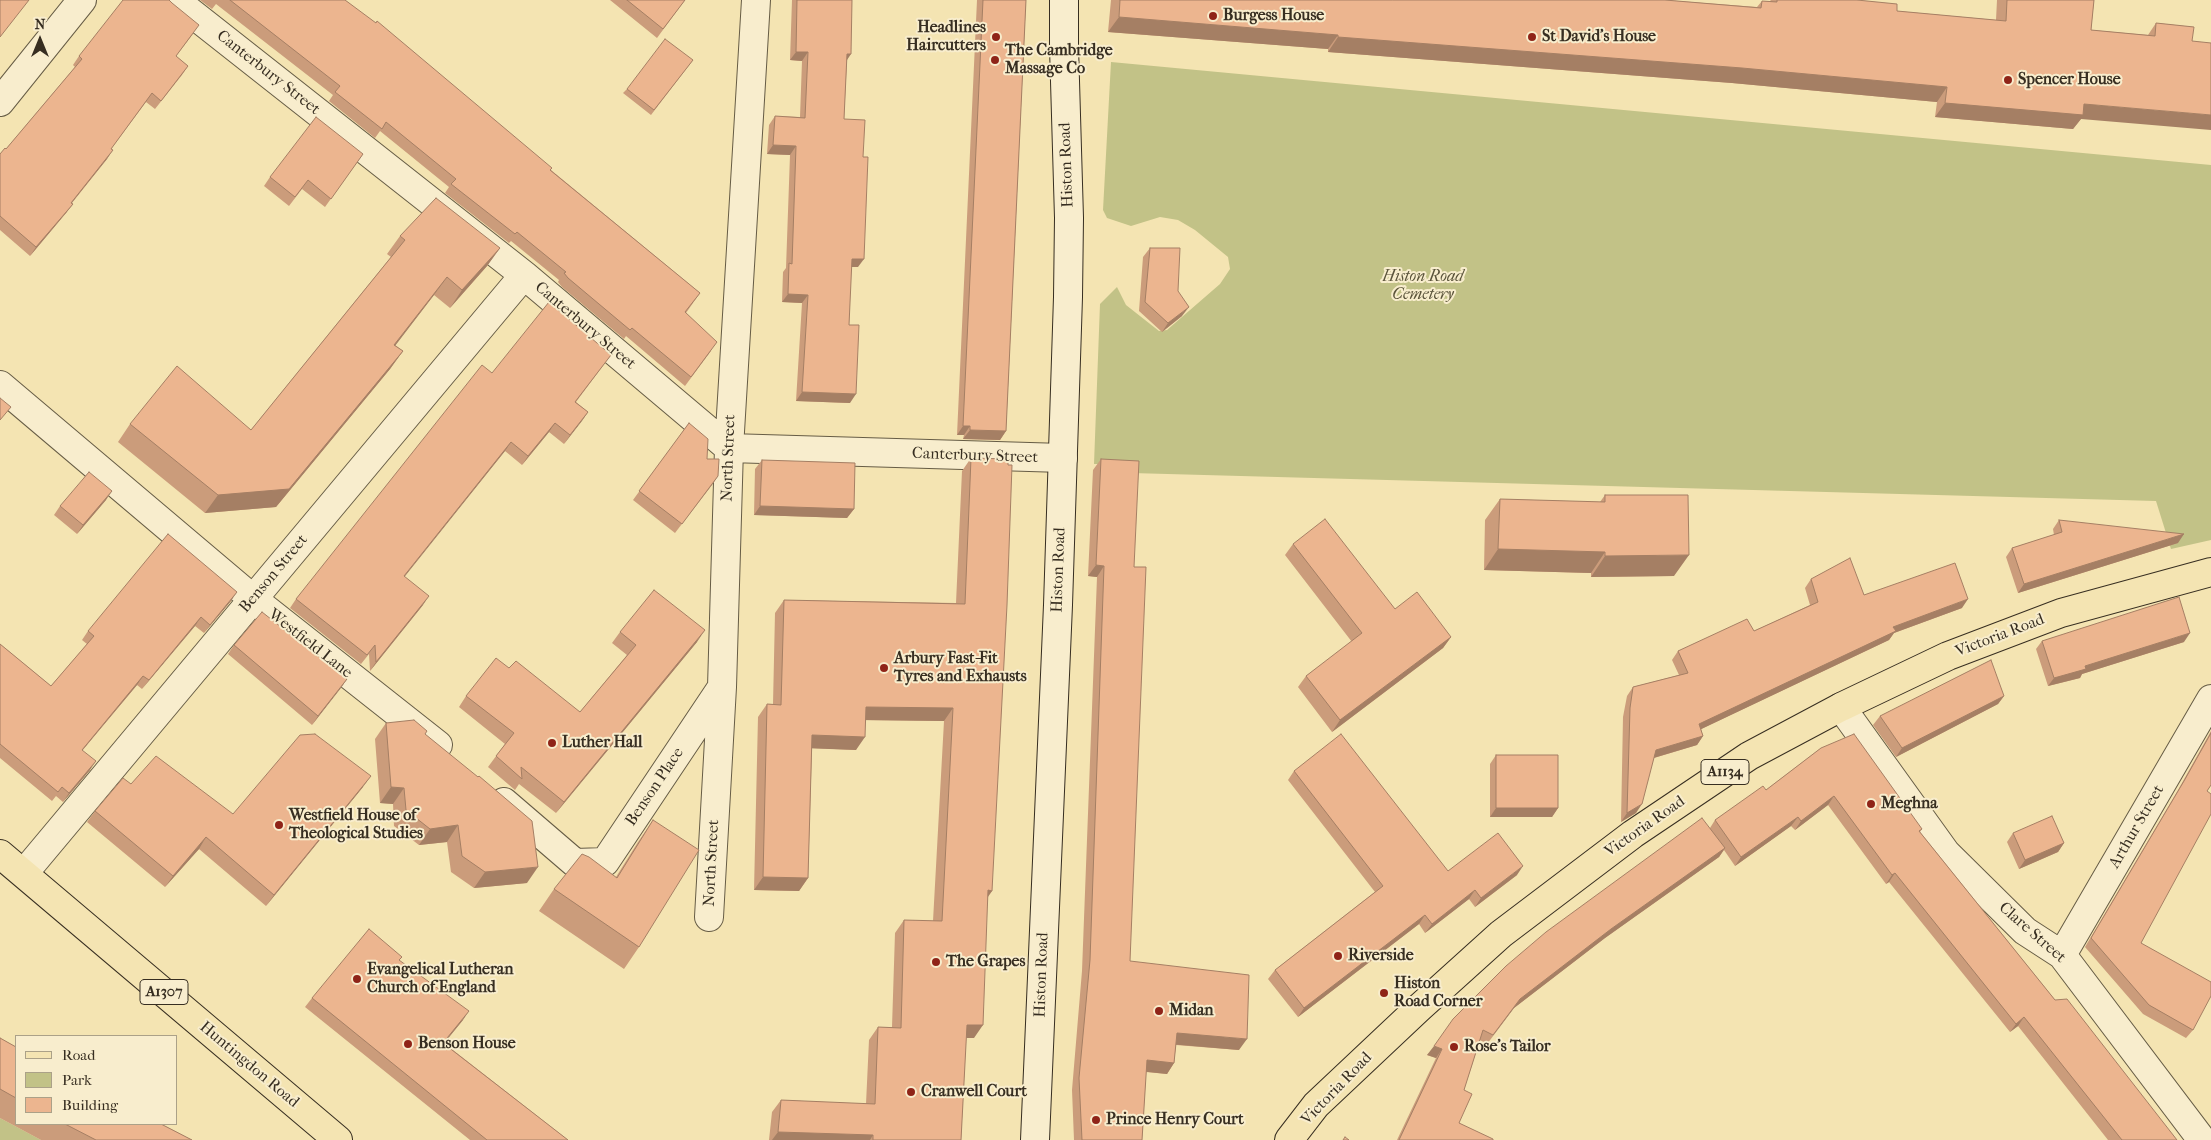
<!DOCTYPE html>
<style>
body{margin:0}
#map{position:relative;width:2211px;height:1140px;overflow:hidden;background:#f4e4b2;font-family:"IM FELL French Canon",serif}
canvas{display:block}
.legend{position:absolute;left:15px;top:1035px;width:162px;height:90px;box-sizing:border-box;background:#f8edcd;border:1px solid #aba188;margin:0;padding:6px 9px;list-style:none;font-size:15px;color:#372e21}
.legend li{display:flex;align-items:center;gap:10px;height:25px}
.legend b{width:25px;border:1px solid #aba188}
.north{position:absolute;left:15px;top:15px;width:50px;height:50px;-webkit-text-stroke:4px #f8edcd;paint-order:stroke;rotate:0deg;font-size:14px;font-weight:700;line-height:20px;text-align:center;color:#372e21}
.north::after{content:'';display:block;margin:auto;width:18px;height:22px;background:#372e21;clip-path:polygon(50% 0,100% 100%,50% 72%,0 100%)}
</style>
<div id="map">
<canvas width="2211" height="1140"></canvas>
<ul class="legend">
<li><b style="height:6px;background:#f4e4b2"></b>Road</li>
<li><b style="height:14px;background:#c2c287"></b>Park</li>
<li><b style="height:14px;background:#ecb58f"></b>Building</li>
</ul>
<div class="north">N</div>
</div>
<script>
const c = document.querySelector('canvas').getContext('2d');
c.lineJoin = 'round';
function fillPath(path, color) {
  c.fillStyle = color;
  c.fill(path, 'evenodd');
}
function shape(rows) {
  const path = new Path2D();
  for (const r of rows) {
    path.moveTo(r[0], r[1]);
    for (let i = 2; i < r.length; i += 2) path.lineTo(r[i], r[i + 1]);
  }
  return path;
}
function strokePath(path, color, width, dash) {
  c.strokeStyle = color;
  c.lineWidth = width;
  c.lineCap = dash ? 'butt' : 'round';
  c.setLineDash(dash || []);
  c.stroke(path);
}
function write(font, color, halo, rows, align = 'center') {
  c.font = font + ' "IM FELL French Canon",serif';
  c.lineWidth = 4;
  c.setLineDash([]);
  c.textBaseline = 'middle';
  c.strokeStyle = halo;
  c.fillStyle = color;
  for (const [text, x, y, turn = 0] of rows) {
    c.save();
    c.translate(x, y);
    c.rotate((+turn || 0) * Math.PI / 180);
    c.textAlign = isNaN(turn) ? turn : align;
    if (halo) c.strokeText(text, 0, 0);
    c.fillText(text, 0, 0);
    c.restore();
  }
}
const green = shape([
 [1111,62,2211,165,2211,540,2171,549,2156,501,1131,473,1112,464,1094,464,1100,304,1117,287,1126,305,1159,331,1167,330,1220,284,1230,269,1228,257,1195,230,1178,220,1160,217,1131,226,1107,218,1103,210],
 [0,1118,41,1140,0,1140]
]);
const minor = shape([
 [175,0,524,275,729,448,1063,458],
 [0,102,82,0],
 [0,385,253,599,438,745],
 [1841,707,1946,853,2025,931,2062,955,2202,1140],
 [504,802,575,863,605,862,722,687],
 [24,873,524,275],
 [709,917,722,687,729,448,756,0],
 [2062,955,2211,699]
]);
const secondary = shape([
 [1035,1140,1058,605,1068,297,1069,218,1064,47,1064,0]
]);
const primary = shape([
 [0,854,338,1140],
 [1289,1140,1316,1105,1419,1008,1501,934,1633,834,1749,756,1841,707,1948,656,2061,613,2211,572]
]);
const wall = shape([
 [200,0,345,0,700,293,686,313,711,351,685,386,626,336,624,339,562,287,558,282,559,280,511,241,509,243,445,193,449,187,380,131,375,138,329,101,333,95,216,4,212,9],
 [610,0,685,0,657,38],
 [792,0,852,0,847,60,844,119,858,267,851,267,849,325,850,403,796,401,802,303,782,302,783,272,786,268,790,155,767,154,769,125,775,116,800,117,802,61,790,60],
 [977,0,1026,0,1006,431,1000,440,963,439,964,435,957,435],
 [1111,0,1665,0,1757,7,1762,1,1770,1,1771,0,1857,0,1897,11,1996,20,1997,0,2094,0,2091,30,2148,35,2156,23,2194,27,2081,119,2073,129,1935,117,1937,102,1732,83,1328,52,1328,49,1108,32],
 [193,34,176,56,188,66,182,75,155,109,146,102,111,149,107,159,72,203,73,204,66,213,30,256,0,230,0,154,6,149,75,67,73,65,79,56],
 [693,60,651,115,623,93,627,89],
 [363,154,325,207,302,189,289,206,264,186,270,177],
 [400,236,500,248,487,266,450,308,434,295,395,345,403,351,390,369,276,507,205,513,118,442,130,424,251,430,391,257,387,254],
 [1150,248,1178,291,1182,316,1162,332,1139,311,1143,257],
 [611,355,576,402,588,412,564,444,549,432,522,465,505,451,404,576,423,605,370,671,369,654,361,664,290,608,296,599,492,373],
 [689,423,707,459,718,476,675,533,633,500],
 [971,458,992,891,988,897,974,1038,966,1038,961,1140,769,1140,772,1112,781,1100,866,1104,869,1040,878,1027,892,1027,895,933,904,920,933,921,944,721,866,720,856,750,812,748,808,878,799,891,754,890,758,717,767,704,773,704,775,613,784,600,956,603,962,471],
 [1101,459,1134,567,1130,961,1239,1050,1176,1045,1174,1063,1167,1074,1146,1072,1142,1140,1074,1140,1072,1090,1082,971,1097,577,1088,576,1093,470],
 [762,460,854,509,847,518,754,515,755,469],
 [1605,495,1674,576,1591,577,1591,573,1484,570,1485,520,1500,499,1600,502],
 [106,500,77,534,54,515,60,506],
 [2059,520,2178,543,2018,593,2006,557,2012,548,2054,535,2053,529],
 [1293,544,1395,609,1451,637,1443,648,1332,732,1298,687,1306,676,1352,642,1285,555],
 [1811,579,1864,595,1962,608,1894,633,1889,640,1701,729,1703,736,1697,745,1654,758,1636,813,1621,822,1623,717,1627,696,1633,687,1679,675,1672,660,1678,651,1754,631,1810,605,1805,588],
 [231,601,204,633,195,626,142,689,137,685,82,751,90,770,63,802,56,796,52,801,0,758,0,644,51,686,87,644,82,640,88,631],
 [620,632,697,642,556,813,519,784,515,790,488,767,505,744,459,707,466,696,509,668,580,712,627,655,612,643],
 [2042,641,2184,642,2082,674,2080,678,2048,686,2036,649],
 [234,645,347,679,312,725,228,654],
 [2004,696,1998,704,1896,757,1873,725,1880,716],
 [386,723,425,734,527,883,474,888,451,872,447,842,419,845,394,826,393,804,380,803,375,739],
 [2211,731,2211,785,2207,791,2141,943,2193,1030,2186,1038,2143,1014,2085,947,2178,790],
 [1821,748,1922,829,1920,832,2055,1000,2177,1140,2108,1140,2018,1026,2010,1032,1889,882,1886,884,1828,805,1795,830,1791,826,1735,866,1724,850,1719,857,1605,938,1514,1008,1487,1044,1480,1040,1464,1090,1459,1123,1493,1140,1397,1140,1436,1058,1427,1055,1710,828,1715,820,1766,790],
 [1496,755,1558,808,1552,817,1490,817,1490,764],
 [1294,771,1448,871,1517,875,1475,907,1469,899,1425,933,1419,924,1298,1017,1268,979,1275,970,1375,892,1288,780],
 [131,784,233,814,363,787,266,906,199,849,165,887,87,822,95,811],
 [653,820,639,947,624,969,539,911,554,889,616,877,638,842],
 [2013,833,2064,843,2058,852,2019,869,2007,842],
 [399,960,463,1020,444,1043,568,1140,470,1140,305,1007,312,998],
 [0,1038,16,1047,16,1124,161,1124,192,1140,41,1140,0,1118]
]);
const shadedWall = shape([
 [1119,17,1338,35,1328,49,1108,32],
 [1338,37,1742,68,1947,87,1937,102,1732,83,1328,52],
 [796,52,808,52,802,61,790,60],
 [847,54,851,54,845,63],
 [1945,103,2084,104,2211,115,2211,130,2081,119,2073,129,1935,117],
 [773,145,796,146,790,155,767,154],
 [113,150,107,159,65,211,71,203],
 [73,204,66,213,30,256,36,247],
 [500,248,487,266,450,308,462,290],
 [852,259,864,259,858,267,846,267],
 [447,277,434,295,382,363,394,345],
 [788,294,808,295,802,303,782,302],
 [1189,307,1182,316,1162,332,1168,323],
 [403,351,390,369,276,507,205,513,218,495],
 [802,392,856,394,850,403,796,401],
 [588,412,582,421,564,444,570,435],
 [555,423,549,432,522,465,528,456],
 [963,426,970,426,964,435,957,435],
 [970,430,1006,431,1000,440,963,439],
 [511,442,505,451,398,585,404,576],
 [718,476,712,485,675,533,682,524],
 [112,491,106,500,77,534,83,525],
 [760,506,854,509,847,518,754,515],
 [2184,534,2178,543,2018,593,2024,584],
 [1498,549,1605,552,1591,573,1484,570],
 [1689,555,1674,576,1591,577,1605,556],
 [1096,565,1104,566,1097,577,1088,576],
 [237,592,231,601,204,633,210,625],
 [429,596,423,605,370,671,376,662],
 [1968,599,1962,608,1894,633,1889,640,1693,733,1699,724,1893,627],
 [201,617,195,626,142,689,149,680],
 [705,630,697,642,556,813,564,802],
 [2190,633,2184,642,2082,674,2080,678,2048,686,2054,678,2085,666],
 [1451,637,1443,648,1332,732,1340,720],
 [143,676,137,685,75,759,82,750],
 [347,679,341,688,312,725,318,716],
 [2004,696,1998,704,1896,757,1902,748],
 [866,707,953,708,944,721,857,720],
 [812,735,865,737,856,750,803,748],
 [1703,736,1697,745,1650,759,1656,750],
 [96,761,90,770,63,802,69,793],
 [371,776,363,787,266,906,274,895],
 [391,787,404,788,393,804,380,803],
 [1834,796,1828,805,1795,830,1801,821],
 [1642,804,1636,813,1621,822,1627,813],
 [1496,808,1558,808,1552,817,1490,817],
 [1798,817,1791,826,1735,866,1741,857],
 [458,825,447,842,419,845,430,829],
 [206,837,199,849,165,887,173,876],
 [2064,843,2058,852,2019,869,2025,860],
 [1725,848,1719,857,1605,938,1514,1008,1487,1044,1520,999,1611,929],
 [1523,866,1517,875,1475,907,1481,898],
 [538,867,527,883,474,888,485,872],
 [1895,873,1889,882,1886,884,1892,875],
 [763,877,808,878,799,891,754,890],
 [988,890,992,891,983,903],
 [1475,890,1469,899,1425,933,1432,924],
 [1425,915,1419,924,1298,1017,1304,1008],
 [469,1011,463,1020,437,1052,443,1043],
 [2024,1017,2018,1026,2010,1032,2016,1024],
 [967,1025,983,1025,974,1038,958,1038],
 [1177,1033,1247,1039,1239,1050,1169,1044],
 [1434,1046,1442,1049,1436,1058,1427,1055],
 [1147,1060,1174,1063,1167,1074,1139,1071],
 [778,1132,873,1135,870,1140,772,1140]
]);
const building = shape([
 [0,0,29,0,0,37,0,0],
 [123,0,169,0,172,3,199,25,176,56,188,66,161,101,152,93,111,149,113,150,71,203,73,204,36,247,0,216,0,154,5,148,6,149,82,59,79,56,123,0],
 [230,0,345,0,376,23,377,21,552,168,550,170,700,293,685,312,717,342,691,377,632,328,630,330,568,278,564,273,566,272,517,232,515,234,451,184,456,179,386,122,382,129,335,92,340,86,230,0],
 [627,0,685,0,663,29,627,0],
 [797,0,852,0,851,54,847,54,844,119,865,120,863,157,868,157,864,259,852,259,849,325,859,325,856,394,802,392,808,295,788,294,789,263,792,264,796,146,773,145,775,116,805,118,808,52,796,52,797,0],
 [983,0,1026,0,1006,431,970,430,970,426,963,426,983,0],
 [1120,0,1665,0,1761,8,1762,1,1777,2,1777,0,1857,0,1897,4,1897,11,2006,21,2007,0,2094,0,2091,30,2155,36,2156,23,2194,27,2192,41,2211,43,2211,115,2084,104,2083,115,1945,103,1947,87,1742,68,1338,37,1338,35,1119,17,1120,0],
 [665,39,693,60,654,110,627,89,665,39],
 [316,117,363,154,331,199,308,180,295,197,270,177,316,117],
 [436,198,500,248,462,290,447,277,394,345,403,351,289,489,218,495,130,424,177,366,251,430,405,240,400,236,436,198],
 [1150,248,1180,248,1178,291,1189,307,1168,323,1145,302,1150,248],
 [549,302,611,355,575,402,588,412,570,435,555,423,528,456,511,442,404,576,429,596,376,662,375,645,367,655,296,599,482,365,492,373,549,302],
 [0,398,11,407,0,420,0,398],
 [689,423,708,439,707,459,719,459,718,476,682,524,639,491,689,423],
 [971,458,1008,459,1008,465,1012,465,1007,605,992,891,988,890,983,1025,967,1025,961,1140,873,1140,873,1135,778,1132,781,1100,875,1104,878,1027,901,1028,904,920,942,921,953,708,866,707,865,737,812,735,808,878,763,877,767,704,781,705,784,600,965,604,971,458],
 [1101,459,1139,461,1134,567,1146,567,1130,961,1249,975,1247,1039,1177,1033,1174,1063,1147,1060,1142,1140,1082,1140,1079,1078,1090,960,1104,566,1096,565,1101,459],
 [762,460,855,463,854,509,760,506,762,460],
 [89,472,112,491,83,525,60,506,89,472],
 [1605,495,1688,495,1689,555,1605,556,1605,552,1498,549,1500,499,1605,502,1605,495],
 [1325,519,1395,609,1417,592,1451,637,1340,720,1306,676,1362,633,1293,544,1325,519],
 [2059,520,2184,534,2024,584,2012,548,2062,532,2059,520],
 [168,534,237,592,210,625,201,617,149,680,143,676,82,750,96,761,69,793,62,787,58,792,0,744,0,644,51,686,94,636,88,631,168,534],
 [1850,558,1864,595,1955,563,1968,599,1893,627,1896,631,1699,724,1703,736,1656,750,1642,804,1627,813,1630,708,1633,687,1688,673,1678,651,1747,619,1754,631,1818,602,1811,579,1850,558],
 [654,590,705,630,564,802,521,767,522,779,496,756,514,733,466,696,496,658,509,668,516,661,580,712,636,645,620,632,654,590],
 [2179,597,2190,633,2085,666,2086,669,2054,678,2042,641,2179,597],
 [262,612,347,679,318,716,234,645,262,612],
 [1991,660,2004,696,1902,748,1880,716,1991,660],
 [414,720,427,731,425,734,478,777,479,776,532,821,538,867,485,872,462,856,458,825,430,829,406,810,404,788,391,787,386,723,414,720],
 [2211,733,2211,785,2207,791,2211,794,2211,814,2141,943,2211,982,2211,996,2193,1030,2149,1005,2091,938,2184,781,2211,733],
 [315,734,371,776,274,895,206,837,173,876,95,811,123,778,131,784,156,756,233,814,300,735,315,734],
 [1341,734,1448,871,1498,833,1523,866,1481,898,1475,890,1432,924,1425,915,1304,1008,1275,970,1383,886,1294,771,1341,734],
 [1854,734,1922,829,1919,831,2055,1000,2067,999,2177,1140,2122,1140,2024,1017,2016,1024,1895,873,1892,875,1834,796,1801,821,1798,817,1741,857,1715,820,1763,786,1766,790,1821,748,1854,734],
 [1496,755,1558,755,1558,808,1496,808,1496,755],
 [2052,816,2064,843,2025,860,2013,833,2052,816],
 [1702,818,1725,848,1611,929,1520,999,1493,1035,1483,1030,1464,1090,1472,1094,1459,1123,1493,1139,1493,1140,1399,1140,1442,1049,1434,1046,1453,1019,1506,966,1546,932,1702,818],
 [653,820,699,850,639,947,554,889,582,854,589,857,617,878,653,820],
 [369,929,402,957,399,960,469,1011,443,1043,568,1140,487,1140,312,998,369,929],
 [0,1038,16,1047,16,1098,0,1089,0,1038],
 [65,1124,161,1124,192,1140,96,1140,65,1124],
 [1345,1137,1349,1140,1343,1140,1345,1137]
]);
const markers = [
 [1213,16,5,"#8f2418"],
 [996,37,5,"#8f2418"],
 [1532,37,5,"#8f2418"],
 [995,60,5,"#8f2418"],
 [2008,80,5,"#8f2418"],
 [884,668,5,"#8f2418"],
 [552,743,5,"#8f2418"],
 [1871,804,5,"#8f2418"],
 [279,825,5,"#8f2418"],
 [1338,956,5,"#8f2418"],
 [936,962,5,"#8f2418"],
 [357,979,5,"#8f2418"],
 [1384,993,5,"#8f2418"],
 [1159,1011,5,"#8f2418"],
 [408,1044,5,"#8f2418"],
 [1454,1047,5,"#8f2418"],
 [911,1092,5,"#8f2418"],
 [1096,1120,5,"#8f2418"]
];
const shields = [
 [1725,772,48],
 [164,992,48]
];
const shieldNames = [
 ["A1134",1725,772],
 ["A1307",164,992]
];
const poiNames = [
 ["Burgess House",1223,16],
 ["Headlines",986,28,"right"],
 ["Haircutters",986,46,"right"],
 ["St David's House",1542,37],
 ["The Cambridge",1005,51],
 ["Massage Co",1005,69],
 ["Spencer House",2018,80],
 ["Arbury Fast-Fit",894,659],
 ["Tyres and Exhausts",894,677],
 ["Luther Hall",562,743],
 ["Meghna",1881,804],
 ["Westfield House of",289,816],
 ["Theological Studies",289,834],
 ["Riverside",1348,956],
 ["The Grapes",946,962],
 ["Evangelical Lutheran",367,970],
 ["Church of England",367,988],
 ["Histon",1394,984],
 ["Road Corner",1394,1002],
 ["Midan",1169,1011],
 ["Benson House",418,1044],
 ["Rose's Tailor",1464,1047],
 ["Cranwell Court",921,1092],
 ["Prince Henry Court",1106,1120]
];
const streetNames = [
 ["Canterbury Street",268,73,38],
 ["Histon Road",1067,165,-92],
 ["Canterbury Street",585,326,40],
 ["Canterbury Street",975,456,2],
 ["North Street",729,458,-88],
 ["Histon Road",1059,570,-88],
 ["Benson Street",274,574,-50],
 ["Victoria Road",2000,636,-21],
 ["Westfield Lane",310,644,38],
 ["Benson Place",655,787,-56],
 ["Victoria Road",1645,827,-35],
 ["Arthur Street",2137,827,-60],
 ["North Street",712,863,-87],
 ["Clare Street",2032,933,41],
 ["Histon Road",1042,975,-88],
 ["Huntingdon Road",249,1065,40],
 ["Victoria Road",1337,1089,-46]
];
const parkNames = [
 ["Histon Road",1423,277],
 ["Cemetery",1423,295]
];
fillPath(green, '#c2c287');
strokePath(minor, '#665c45', 30);
strokePath(secondary, '#372e21', 30);
strokePath(primary, '#372e21', 30);
strokePath(minor, '#f8edcd', 28);
strokePath(secondary, '#f8edcd', 28);
strokePath(primary, '#f4e4b2', 28);
fillPath(wall, '#cb9c7b');
fillPath(shadedWall, '#a57f64');
fillPath(building, '#ecb58f');
strokePath(building, '#a57f64', 1);
for (const [x, y, r, color] of markers) {
  const dot = new Path2D();
  dot.arc(x, y, r, 0, 2 * Math.PI);
  c.fillStyle = color;
  c.fill(dot);
  strokePath(dot, '#f8edcd', 2);
}
for (const [x, y, w] of shields) {
  const box = new Path2D();
  box.roundRect(x - w / 2, y - 12.5, w, 25, 4);
  c.fillStyle = '#f8edcd';
  c.fill(box);
  strokePath(box, '#372e21', 1);
}
write('bold 15px', '#372e21', null, shieldNames);
write('bold 16px', '#372e21', '#f8edcd', poiNames, 'left');
write('16px', '#372e21', '#f8edcd', streetNames);
write('italic 16px', '#5a533a', '#f8edcd', parkNames);
</script>
